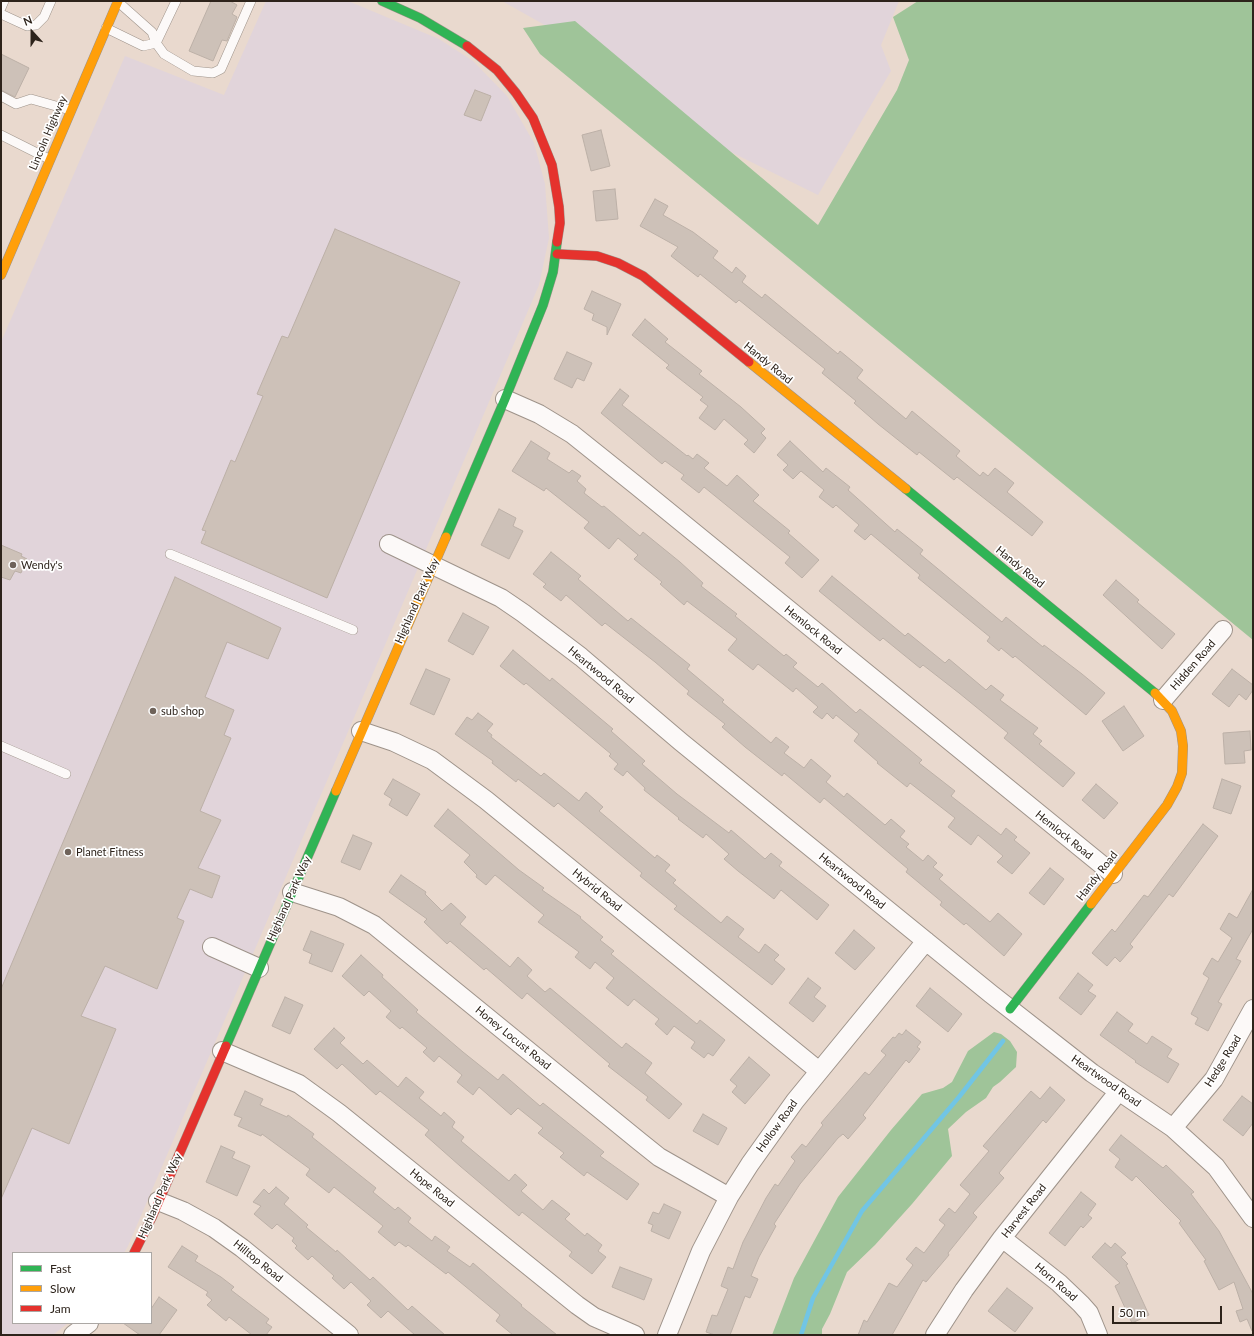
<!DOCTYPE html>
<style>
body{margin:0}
#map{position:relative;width:1254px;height:1336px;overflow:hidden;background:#e9d9ce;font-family:Lato,sans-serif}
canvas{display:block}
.frame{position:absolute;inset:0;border:2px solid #2d231b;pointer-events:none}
.legend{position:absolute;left:12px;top:1252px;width:140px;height:72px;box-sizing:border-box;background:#fff;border:1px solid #aba7a4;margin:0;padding:5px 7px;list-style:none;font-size:12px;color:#2d231b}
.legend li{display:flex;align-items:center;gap:8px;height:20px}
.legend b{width:20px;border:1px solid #aba7a4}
.north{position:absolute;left:12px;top:12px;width:40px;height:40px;-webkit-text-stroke:3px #fff;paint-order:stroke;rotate:339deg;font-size:11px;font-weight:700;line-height:16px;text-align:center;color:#2d231b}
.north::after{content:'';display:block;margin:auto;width:14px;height:18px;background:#2d231b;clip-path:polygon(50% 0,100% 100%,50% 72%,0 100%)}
.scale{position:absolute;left:1112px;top:1306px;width:110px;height:18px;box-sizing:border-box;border:2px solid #2d231b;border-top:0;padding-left:5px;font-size:12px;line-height:14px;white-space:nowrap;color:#2d231b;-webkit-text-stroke:3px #fff;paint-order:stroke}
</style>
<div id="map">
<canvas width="1254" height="1336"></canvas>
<div class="frame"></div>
<ul class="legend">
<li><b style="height:5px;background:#30b455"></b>Fast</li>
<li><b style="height:5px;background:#ff9f0a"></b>Slow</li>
<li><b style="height:5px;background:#e5322d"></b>Jam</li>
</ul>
<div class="north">N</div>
<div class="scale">50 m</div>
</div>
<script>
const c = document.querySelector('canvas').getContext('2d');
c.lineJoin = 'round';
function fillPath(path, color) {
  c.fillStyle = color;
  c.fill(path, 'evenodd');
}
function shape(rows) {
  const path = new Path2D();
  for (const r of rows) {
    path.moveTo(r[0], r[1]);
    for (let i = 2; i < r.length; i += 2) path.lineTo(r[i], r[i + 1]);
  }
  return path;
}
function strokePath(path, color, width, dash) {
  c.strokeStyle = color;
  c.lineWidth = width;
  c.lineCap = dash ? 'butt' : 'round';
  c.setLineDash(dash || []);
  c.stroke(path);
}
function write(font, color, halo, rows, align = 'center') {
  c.font = font + ' Lato,sans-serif';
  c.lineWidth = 3.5;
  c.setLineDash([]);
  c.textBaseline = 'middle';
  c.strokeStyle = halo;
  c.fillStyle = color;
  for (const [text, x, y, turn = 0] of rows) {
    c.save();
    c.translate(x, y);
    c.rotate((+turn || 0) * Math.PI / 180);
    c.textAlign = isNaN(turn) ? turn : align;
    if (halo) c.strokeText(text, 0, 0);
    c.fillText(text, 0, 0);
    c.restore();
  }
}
const commercial = shape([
 [266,1,348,1,439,39,473,61,507,96,534,143,545,184,549,238,539,285,128,1246,124,1253,13,1253,13,1323,68,1323,53,1335,1,1335,1,342,125,56,224,95],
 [502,1,899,1,881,45,891,71,818,195,670,122,566,37]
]);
const forest = shape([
 [918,1,1253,1,1253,640,540,54,523,28,575,21,818,225,897,90,909,60,893,17],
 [994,1032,1001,1034,1010,1041,1017,1052,1016,1067,1000,1082,993,1087,986,1098,966,1112,948,1129,952,1156,912,1204,875,1245,847,1272,830,1314,822,1329,822,1335,772,1335,794,1278,838,1197,891,1130,922,1094,943,1088,952,1082,968,1051]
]);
const stream = shape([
 [801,1335,813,1298,862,1211,959,1097,1003,1041]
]);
const building = shape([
 [211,1,230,1,237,5,232,14,237,17,227,41,222,40,213,61,189,51,211,1],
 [1,54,29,68,15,97,1,90,1,54],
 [475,90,491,96,481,121,464,115,475,90],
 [601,130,610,166,591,171,582,135,601,130],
 [615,189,618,219,596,221,593,191,615,189],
 [655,199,668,206,663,215,693,232,718,251,713,258,732,273,736,267,746,276,742,282,762,298,765,294,838,354,840,351,863,370,857,378,906,419,912,411,960,451,956,456,980,476,983,472,988,476,995,468,1014,483,1007,492,1043,522,1032,536,957,477,954,480,919,452,917,455,878,424,854,403,856,401,822,373,825,369,739,300,736,303,700,274,698,277,671,256,678,247,640,226,655,199],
 [335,229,460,282,327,598,201,543,206,531,202,530,231,460,235,462,263,396,257,394,282,336,288,338,335,229],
 [592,291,621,304,607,335,607,327,592,320,594,314,584,309,592,291],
 [645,319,668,339,665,342,702,371,699,374,741,407,765,429,761,433,766,438,754,453,744,444,748,440,724,419,715,430,699,418,708,406,700,400,703,397,666,368,669,365,632,335,645,319],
 [567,352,592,363,584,381,577,378,572,388,554,379,567,352],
 [620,389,629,396,622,405,687,456,688,455,693,459,697,454,709,463,704,468,727,486,737,475,759,495,753,501,790,531,788,533,819,560,802,578,785,563,790,557,704,487,699,493,681,479,684,475,665,461,662,464,601,413,620,389],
 [531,441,550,453,547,459,569,473,572,470,581,476,577,481,586,489,584,493,602,507,604,506,640,536,643,532,680,562,703,583,701,586,737,614,735,616,784,656,786,654,797,663,793,667,818,687,822,683,856,713,860,709,922,760,919,763,955,791,951,796,1001,835,1006,828,1017,837,1014,840,1030,853,1012,874,997,862,1003,856,978,835,971,845,948,827,955,818,910,783,907,787,877,763,878,762,854,741,859,734,836,715,833,719,827,713,822,719,813,712,818,707,796,688,793,692,758,664,753,670,728,650,737,639,687,601,684,605,660,584,662,582,634,559,638,555,618,538,609,549,584,528,589,522,546,488,544,491,512,471,531,441],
 [790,441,823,472,826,468,850,487,848,490,895,532,897,529,923,550,920,554,1002,622,1006,617,1043,647,1044,645,1082,674,1105,693,1086,715,1015,656,1013,658,1001,648,999,651,987,641,990,637,918,578,920,575,871,534,865,540,854,531,859,525,836,505,833,508,819,497,824,490,801,471,793,479,783,470,788,465,777,455,790,441],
 [499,509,516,518,513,526,523,531,509,559,481,545,499,509],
 [1,545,22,554,21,556,27,559,21,573,15,571,10,580,1,577,1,545],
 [551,552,581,576,578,579,628,621,631,618,690,665,687,669,724,700,722,702,771,743,776,737,789,747,784,753,804,768,811,759,831,776,826,782,844,797,847,793,885,825,891,819,905,831,900,837,909,844,906,847,923,861,928,855,937,863,933,867,943,875,939,879,990,922,998,913,1022,934,1004,956,966,923,964,925,940,905,942,902,906,872,908,869,824,798,820,803,784,773,782,776,745,747,722,727,725,724,687,694,689,691,655,662,605,623,602,626,566,595,561,601,543,587,546,584,533,574,551,552],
 [832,576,905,636,908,633,945,663,949,659,986,690,991,685,1004,695,1000,700,1038,728,1033,734,1042,741,1039,744,1075,773,1063,787,1004,738,1008,733,959,693,923,665,920,668,883,638,880,641,819,591,832,576],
 [175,577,281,628,268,659,227,642,205,697,234,710,224,735,231,738,200,811,221,820,198,868,220,876,212,898,190,889,177,918,184,921,157,989,105,966,81,1016,116,1029,69,1144,32,1128,1,1199,1,989,175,577],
 [1116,580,1139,600,1137,602,1175,634,1162,649,1103,595,1116,580],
 [463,613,489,627,473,655,448,641,463,613],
 [513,650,550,681,552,678,613,729,611,731,645,761,642,764,677,794,729,833,731,830,765,859,771,853,782,862,779,866,829,905,817,920,781,890,774,899,738,871,724,859,729,854,706,834,703,838,678,819,679,818,644,790,645,788,627,771,623,776,614,769,618,764,609,756,611,754,526,683,524,685,500,666,513,650],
 [426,669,450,679,434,715,410,704,426,669],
 [1232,669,1253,685,1253,690,1246,700,1239,694,1229,707,1212,694,1232,669],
 [1124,706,1144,736,1123,751,1102,721,1124,706],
 [478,713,493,724,487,731,492,735,491,737,541,776,544,773,579,801,586,792,603,807,599,811,655,858,657,855,670,865,665,871,676,880,673,883,721,923,727,916,744,929,738,937,759,953,765,944,779,955,774,960,785,969,772,985,674,909,677,906,640,876,642,873,558,803,554,807,518,779,516,782,492,763,493,761,455,734,467,717,472,720,478,713],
 [1250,731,1251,750,1244,751,1245,763,1225,764,1223,733,1250,731],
 [393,779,420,794,407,816,389,805,392,799,384,794,393,779],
 [1222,779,1241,786,1231,814,1213,808,1222,779],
 [1096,784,1118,803,1104,819,1082,800,1096,784],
 [448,809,519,870,544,888,542,890,581,917,580,918,603,937,600,940,614,951,611,954,661,995,697,1024,700,1020,725,1040,713,1056,708,1053,704,1058,691,1048,695,1042,674,1026,667,1035,655,1024,659,1019,634,999,628,1006,606,988,614,978,595,962,590,969,575,957,579,952,538,922,544,915,495,875,486,885,476,877,477,875,464,862,470,855,434,826,448,809],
 [1203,824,1218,836,1173,897,1169,894,1130,944,1133,947,1120,962,1115,957,1107,966,1092,953,1112,929,1115,932,1144,895,1148,897,1203,824],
 [353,835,372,843,360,870,341,862,353,835],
 [1050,868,1064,879,1044,905,1029,893,1050,868],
 [401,875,426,892,425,894,442,911,451,903,466,917,460,924,510,967,518,957,532,970,527,976,545,992,550,988,622,1048,626,1043,652,1063,645,1073,682,1104,669,1119,646,1100,648,1097,608,1066,610,1064,527,993,522,999,486,968,484,970,450,941,447,944,424,922,427,919,389,892,401,875],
 [1253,889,1253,929,1236,959,1241,961,1218,1002,1222,1004,1208,1031,1195,1024,1198,1018,1191,1014,1209,978,1203,974,1212,958,1218,962,1232,938,1220,929,1229,913,1237,918,1253,889],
 [854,930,875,948,855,970,835,953,854,930],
 [311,931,344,944,332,972,309,963,312,954,303,950,311,931],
 [361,955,383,975,382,977,418,1010,416,1012,463,1052,498,1080,503,1074,540,1106,543,1103,604,1152,600,1156,639,1184,627,1200,587,1172,584,1176,560,1157,564,1153,538,1133,543,1128,518,1108,511,1115,479,1087,473,1095,457,1082,462,1075,439,1056,434,1062,423,1052,427,1048,402,1027,400,1029,386,1017,391,1011,369,991,364,996,342,976,361,955],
 [1078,973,1093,985,1088,991,1096,996,1081,1015,1059,998,1078,973],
 [808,978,821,988,814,997,826,1006,813,1022,789,1003,808,978],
 [930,988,962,1014,948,1032,916,1006,930,988],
 [285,997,303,1005,290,1034,272,1026,285,997],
 [1117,1012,1133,1024,1128,1031,1147,1044,1152,1036,1172,1049,1167,1057,1179,1064,1168,1083,1135,1062,1136,1061,1100,1035,1117,1012],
 [334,1028,345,1038,340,1043,363,1064,367,1060,398,1087,406,1077,424,1092,419,1098,441,1116,444,1112,455,1122,452,1127,464,1137,461,1141,509,1181,515,1174,527,1185,521,1191,543,1210,552,1200,570,1214,565,1219,585,1236,587,1233,602,1245,598,1251,606,1257,592,1274,569,1256,572,1252,522,1212,519,1216,460,1166,425,1135,429,1130,380,1091,376,1095,342,1064,337,1069,314,1049,334,1028],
 [906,1030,921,1042,917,1047,920,1049,909,1063,906,1060,863,1115,866,1118,848,1139,843,1134,838,1138,800,1184,774,1224,776,1226,759,1257,751,1276,758,1279,750,1298,745,1296,730,1335,715,1335,706,1332,712,1315,717,1316,728,1289,721,1286,728,1267,733,1269,743,1242,766,1198,775,1184,778,1186,795,1161,791,1157,802,1144,806,1147,823,1125,821,1123,865,1072,869,1075,886,1055,881,1051,893,1037,895,1038,899,1033,902,1035,906,1030],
 [749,1057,770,1075,745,1104,732,1092,737,1086,730,1080,749,1057],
 [1050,1087,1065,1100,1046,1123,1043,1120,999,1173,1004,1178,973,1213,977,1217,948,1253,949,1255,926,1282,923,1280,892,1335,858,1335,864,1320,867,1322,889,1283,897,1287,913,1265,906,1259,916,1247,924,1253,945,1225,939,1220,949,1208,955,1213,970,1194,960,1185,989,1151,983,1146,1031,1091,1040,1099,1050,1087],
 [245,1091,263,1099,260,1105,287,1117,288,1115,314,1134,312,1137,376,1188,373,1192,395,1210,398,1207,411,1218,408,1222,432,1241,435,1236,450,1247,447,1251,470,1267,473,1263,522,1305,521,1306,557,1335,513,1335,496,1321,500,1315,448,1272,446,1274,408,1245,406,1247,399,1242,395,1246,378,1232,383,1226,334,1187,329,1193,306,1175,310,1169,262,1134,261,1136,238,1126,242,1118,234,1115,245,1091],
 [1242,1096,1253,1104,1253,1123,1243,1136,1223,1120,1242,1096],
 [703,1114,727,1128,718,1145,693,1131,703,1114],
 [1121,1135,1163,1168,1166,1165,1194,1192,1191,1194,1219,1231,1253,1294,1253,1331,1252,1331,1247,1319,1240,1322,1236,1311,1243,1309,1234,1282,1219,1290,1204,1261,1206,1260,1179,1223,1181,1221,1136,1176,1132,1181,1115,1167,1120,1159,1109,1150,1121,1135],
 [221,1146,235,1152,232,1158,250,1166,237,1196,206,1182,221,1146],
 [276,1187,289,1198,284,1204,308,1225,306,1227,336,1252,337,1250,370,1280,373,1277,408,1310,412,1306,445,1335,415,1335,388,1311,381,1318,367,1305,371,1301,351,1282,344,1289,332,1278,334,1276,312,1256,308,1260,295,1248,297,1246,292,1241,294,1238,277,1224,272,1229,254,1214,261,1206,253,1202,264,1189,269,1194,276,1187],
 [1081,1192,1096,1204,1088,1215,1092,1218,1083,1228,1081,1226,1065,1246,1049,1233,1081,1192],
 [664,1204,681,1212,669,1239,651,1231,653,1225,648,1223,653,1212,659,1214,664,1204],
 [1105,1243,1111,1248,1115,1243,1126,1253,1121,1257,1128,1264,1126,1265,1149,1315,1132,1323,1115,1286,1120,1283,1092,1257,1105,1243],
 [182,1246,198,1256,195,1261,221,1277,234,1287,231,1290,269,1319,266,1323,272,1327,266,1335,252,1335,229,1317,226,1321,207,1305,212,1300,206,1295,208,1292,168,1267,182,1246],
 [620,1267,652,1279,644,1300,612,1287,620,1267],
 [1007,1288,1033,1308,1015,1332,988,1311,1007,1288],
 [159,1297,177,1310,159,1335,140,1335,123,1323,151,1323,151,1309,159,1297]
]);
const lane = shape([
 [117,1,152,32,156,43,164,54,193,71,213,73,221,69,251,1],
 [1,8,4,1],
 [1,14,27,26,36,25,44,17,51,1],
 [106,28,143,46,156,43,176,1],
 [1,96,16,104,31,99,70,110],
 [1,135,49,159],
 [170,554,353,630],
 [1,746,66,774]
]);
const street = shape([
 [505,399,539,414,572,434,637,486,1113,874],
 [389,544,501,598,523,613,581,657,681,742,991,994,1092,1073,1173,1128,1216,1167,1253,1218],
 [1163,700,1223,630],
 [361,731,394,742,432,760,486,800,819,1071],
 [292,892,339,907,374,925,639,1141,659,1157,729,1197],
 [212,947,259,968],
 [222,1051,299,1084,339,1113,577,1305,594,1317,635,1335],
 [1173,1128,1214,1079,1253,1009],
 [158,1201,183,1211,214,1228,242,1248,349,1335],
 [1002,1238,1059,1283,1081,1304,1089,1313,1098,1335],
 [73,1335,89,1323],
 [667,1335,701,1251,729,1197,750,1164,795,1101,926,941],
 [935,1335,964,1290,1002,1238,1119,1091]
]);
const fast = shape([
 [382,1,420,18,467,46],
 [906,489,1155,693],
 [446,537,505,399,543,305,553,272,557,242],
 [1010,1009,1091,904],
 [226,1046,336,791]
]);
const slow = shape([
 [1,275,118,1],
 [749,362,906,489],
 [336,791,446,537],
 [1091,904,1167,805,1177,787,1182,773,1183,746,1181,731,1172,711,1155,693]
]);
const jam = shape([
 [467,46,497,70,516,93,533,118,552,165,559,207,560,223,557,242],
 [557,254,597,256,618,263,643,276,749,362],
 [134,1253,152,1217,226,1046]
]);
const markers = [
 [13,565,4,"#6f635a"],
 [153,711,4,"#6f635a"],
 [68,852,4,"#6f635a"]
];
const streetNames = [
 ["Lincoln Highway",48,133,-67],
 ["Handy Road",768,363,39],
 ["Handy Road",1020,567,39],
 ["Highland Park Way",417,601,-66],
 ["Hemlock Road",813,630,39],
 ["Hidden Road",1193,665,-49],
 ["Heartwood Road",601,675,40],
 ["Hemlock Road",1064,835,39],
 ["Handy Road",1097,876,-52],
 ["Heartwood Road",852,881,39],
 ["Hybrid Road",597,890,39],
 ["Highland Park Way",289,899,-66],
 ["Honey Locust Road",513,1038,39],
 ["Hedge Road",1223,1061,-58],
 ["Heartwood Road",1106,1081,35],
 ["Hollow Road",777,1126,-54],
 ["Hope Road",432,1188,39],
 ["Highland Park Way",160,1196,-66],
 ["Harvest Road",1024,1211,-52],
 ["Hilltop Road",258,1261,39],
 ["Horn Road",1056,1282,41]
];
const poiNames = [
 ["Wendy's",21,565],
 ["sub shop",161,711],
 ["Planet Fitness",76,852]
];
fillPath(commercial, '#e1d4da');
fillPath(forest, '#9fc499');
strokePath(stream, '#71c5e5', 4.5);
fillPath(building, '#cdc1b8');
strokePath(building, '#bcb0a7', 1);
strokePath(lane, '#9e938a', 10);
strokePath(street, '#9e938a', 20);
strokePath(fast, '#9e938a', 10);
strokePath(slow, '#9e938a', 10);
strokePath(jam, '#9e938a', 10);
strokePath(lane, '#fcf9f8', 9);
strokePath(street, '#fcf9f8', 18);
strokePath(fast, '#30b455', 9);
strokePath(slow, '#ff9f0a', 9);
strokePath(jam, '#e5322d', 9);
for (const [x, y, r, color] of markers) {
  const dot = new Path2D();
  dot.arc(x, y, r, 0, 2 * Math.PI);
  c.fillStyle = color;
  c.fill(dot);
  strokePath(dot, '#fff', 1.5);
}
write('11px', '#2d231b', '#fff', streetNames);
write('11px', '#2d231b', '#fff', poiNames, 'left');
</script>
